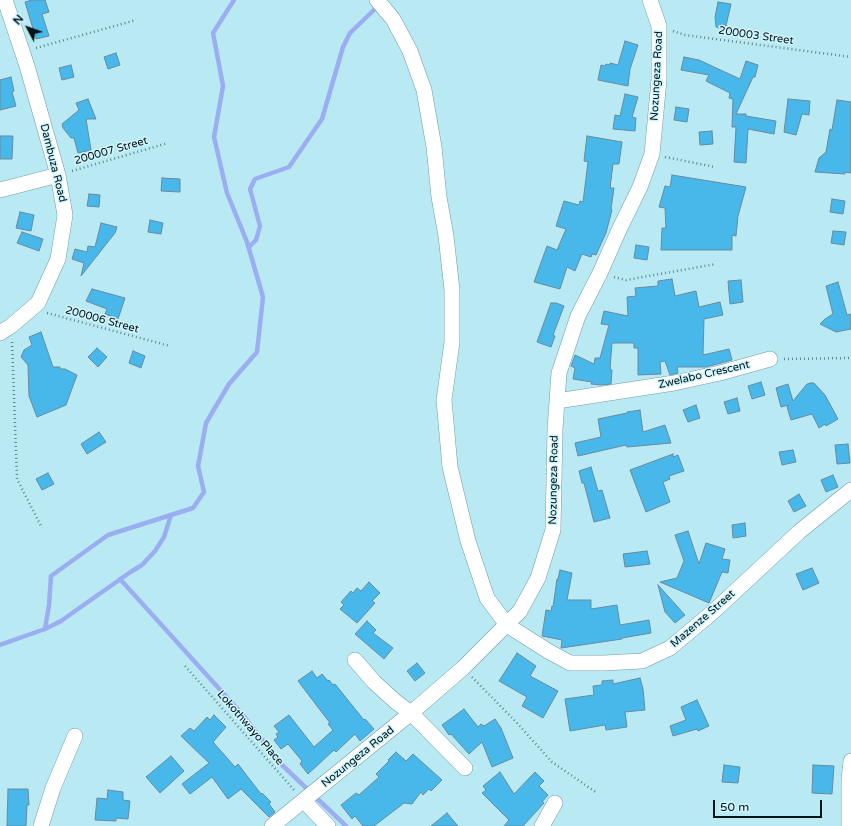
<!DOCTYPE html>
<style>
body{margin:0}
#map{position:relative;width:851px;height:826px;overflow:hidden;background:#b9eaf4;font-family:"Varela Round",sans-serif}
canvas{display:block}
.north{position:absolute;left:8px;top:8px;width:40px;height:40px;-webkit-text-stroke:3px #cff5fd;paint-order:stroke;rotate:311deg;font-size:11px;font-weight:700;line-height:16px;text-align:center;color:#021216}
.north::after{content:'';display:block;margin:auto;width:14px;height:18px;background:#021216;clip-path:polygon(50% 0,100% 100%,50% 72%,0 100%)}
.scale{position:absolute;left:713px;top:800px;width:109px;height:18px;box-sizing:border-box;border:2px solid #021216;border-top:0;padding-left:5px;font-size:12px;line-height:14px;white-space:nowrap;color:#021216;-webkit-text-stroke:3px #cff5fd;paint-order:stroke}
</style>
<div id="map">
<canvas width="851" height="826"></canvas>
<div class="north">N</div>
<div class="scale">50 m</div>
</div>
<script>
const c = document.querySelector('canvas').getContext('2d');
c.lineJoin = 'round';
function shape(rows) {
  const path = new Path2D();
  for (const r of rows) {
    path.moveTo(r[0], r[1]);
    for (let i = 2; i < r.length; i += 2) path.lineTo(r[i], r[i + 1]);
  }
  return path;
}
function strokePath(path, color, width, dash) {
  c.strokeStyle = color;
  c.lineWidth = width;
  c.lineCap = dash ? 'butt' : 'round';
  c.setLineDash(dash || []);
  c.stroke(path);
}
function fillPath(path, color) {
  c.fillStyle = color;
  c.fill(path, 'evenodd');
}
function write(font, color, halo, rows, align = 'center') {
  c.font = font + ' "Varela Round",sans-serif';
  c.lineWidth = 3;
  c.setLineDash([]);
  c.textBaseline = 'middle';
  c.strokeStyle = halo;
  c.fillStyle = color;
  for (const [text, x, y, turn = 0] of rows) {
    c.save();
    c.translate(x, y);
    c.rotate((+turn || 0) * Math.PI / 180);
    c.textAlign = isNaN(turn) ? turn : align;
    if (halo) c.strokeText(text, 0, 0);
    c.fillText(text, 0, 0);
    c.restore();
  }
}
const stream = shape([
 [249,247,256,240,260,226,250,189,255,179,289,167,322,119,343,47,350,33,378,6],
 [120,579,242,714,281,764,346,826],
 [45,629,61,621,129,573,142,565,155,551,164,537,171,515],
 [0,645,45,629,49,605,51,576,108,535,193,508,204,492,198,466,206,423,229,384,257,352,263,297,247,242,227,193,214,137,223,86,213,33,234,0]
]);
const building = shape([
 [32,0,45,0,49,12,42,14,49,36,36,39,25,2,32,0],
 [718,2,731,4,726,26,722,29,716,27,715,17,718,2],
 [625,41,638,45,630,69,628,86,598,80,601,65,605,66,606,64,610,65,610,63,618,65,625,41],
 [116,53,120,65,108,69,104,57,116,53],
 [684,57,699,60,740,79,746,61,758,65,755,77,753,77,736,114,746,114,746,116,776,121,774,134,748,129,746,163,734,162,736,127,732,127,733,99,729,98,730,93,706,81,709,75,681,70,684,57],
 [71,65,74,77,62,80,59,68,71,65],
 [11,77,14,91,12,92,16,106,0,110,0,80,11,77],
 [625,94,638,97,632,117,636,118,635,131,613,129,615,115,620,116,625,94],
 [88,99,96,119,86,119,91,150,78,153,74,138,71,138,63,128,62,124,79,110,76,103,88,99],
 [788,99,810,101,809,115,802,114,796,135,784,132,788,99],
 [837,100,851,102,851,173,845,172,845,174,815,172,819,158,826,152,830,129,832,130,837,100],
 [676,107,689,109,687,122,674,120,676,107],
 [712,131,713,144,700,145,699,132,712,131],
 [0,136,13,136,12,159,0,159,0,136],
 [587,136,622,142,619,164,613,164,610,188,614,188,611,209,612,210,606,233,596,255,592,254,591,257,582,254,575,271,567,267,560,289,534,282,547,246,557,250,566,229,556,226,564,201,579,205,580,201,583,202,588,162,584,161,587,136],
 [672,175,746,187,738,216,736,236,732,235,732,250,661,250,662,228,666,228,665,208,659,207,665,186,670,187,672,175],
 [162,178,180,179,180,192,161,191,162,178],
 [89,194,100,195,99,207,87,206,89,194],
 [832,199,845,201,843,214,830,212,832,199],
 [20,212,34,215,31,231,16,228,20,212],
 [150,220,163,223,161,234,148,232,150,220],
 [101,223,117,227,115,233,81,276,84,263,72,259,75,249,87,252,88,246,95,247,101,223],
 [833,231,846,232,844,245,831,243,833,231],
 [22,232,43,239,39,251,17,243,22,232],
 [636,245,649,247,647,260,634,258,636,245],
 [672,279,675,296,696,291,699,307,720,302,723,315,704,319,703,355,729,349,732,360,706,367,677,367,678,373,670,375,665,361,660,362,661,374,638,375,638,348,634,348,634,343,612,343,610,369,612,370,611,384,601,385,591,384,592,382,573,379,575,368,571,366,575,355,594,364,595,358,600,358,609,325,601,324,604,311,628,316,627,297,636,296,635,288,658,286,658,281,672,279],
 [741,280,743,302,730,304,728,281,741,280],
 [838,282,847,315,851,314,851,329,836,332,820,324,825,319,833,314,826,286,838,282],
 [92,289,125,298,118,319,105,314,107,309,86,301,92,289],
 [551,303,556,303,564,306,553,335,555,336,551,347,537,342,551,303],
 [41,332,53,367,60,367,60,369,65,369,77,375,66,405,37,417,29,396,28,365,21,357,24,350,32,345,29,337,41,332],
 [97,348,107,357,98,367,88,357,97,348],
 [133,351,145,356,141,368,129,363,133,351],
 [761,382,765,395,752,399,748,386,761,382],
 [811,383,814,383,825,395,838,419,826,426,825,424,819,428,812,414,791,420,787,407,789,405,781,407,776,388,788,384,793,401,807,384,811,383],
 [737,398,740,411,728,414,724,402,737,398],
 [696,405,700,418,688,422,683,410,696,405],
 [640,410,643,432,665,425,671,443,627,447,626,445,578,456,575,443,601,437,598,419,627,413,627,412,640,410],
 [99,432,106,442,87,454,81,444,99,432],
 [848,444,850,463,837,464,835,445,848,444],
 [793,450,796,462,782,465,779,452,793,450],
 [673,454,673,457,678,455,684,471,669,476,670,479,663,482,670,502,646,512,630,470,673,454],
 [591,467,598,491,602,490,610,518,594,522,584,483,582,483,579,471,591,467],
 [48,473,54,484,42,490,36,479,48,473],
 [833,475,838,487,826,492,821,480,833,475],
 [799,494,806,506,794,512,788,501,799,494],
 [745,523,746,536,733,538,732,525,745,523],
 [688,531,699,564,706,543,725,549,722,559,730,560,728,573,722,572,709,603,660,582,677,578,684,561,675,535,688,531],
 [647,551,650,564,625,567,623,554,647,551],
 [812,568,819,583,803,590,796,574,812,568],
 [560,570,572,573,567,600,591,600,591,609,617,605,620,625,649,620,651,633,622,638,622,639,561,648,562,640,542,636,546,610,551,611,552,606,553,607,557,579,558,579,560,570],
 [369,582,380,593,372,601,375,603,357,623,340,609,344,605,341,602,351,591,353,593,357,588,361,591,369,582],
 [658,585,685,615,675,623,665,612,658,585],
 [367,621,376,630,373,633,393,648,384,659,355,634,367,621],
 [517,653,536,666,530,676,558,691,543,718,522,706,527,697,499,681,517,653],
 [417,663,425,673,415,681,407,671,417,663],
 [312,671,317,678,322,674,328,681,329,680,333,685,335,684,364,720,365,719,374,729,360,741,355,734,336,752,334,750,308,774,300,764,302,761,288,744,281,749,274,740,278,737,276,734,279,732,274,726,289,715,314,747,333,730,328,724,330,723,298,681,312,671],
 [640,678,643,689,645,710,625,712,627,727,606,730,605,725,570,731,565,699,594,695,593,686,602,685,602,681,613,680,613,684,640,678],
 [697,700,709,726,698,731,697,729,673,736,670,726,686,720,681,707,697,700],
 [464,709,478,727,481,724,484,726,495,719,501,728,513,758,492,767,482,742,469,754,451,734,449,735,442,725,464,709],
 [214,715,226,727,213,742,235,767,238,764,261,794,262,793,271,802,269,804,275,812,269,817,241,789,228,799,212,777,190,794,182,784,209,763,181,736,190,728,194,731,207,717,210,720,214,715],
 [396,752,406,761,413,754,442,780,431,791,429,789,423,795,421,792,412,804,404,803,374,826,363,826,355,816,352,819,341,805,356,793,359,795,379,777,376,774,389,761,388,760,396,752],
 [171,756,184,771,160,793,146,777,171,756],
 [724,765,740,767,738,783,722,782,724,765],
 [813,765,834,766,832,794,812,793,813,765],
 [500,772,514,794,535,772,544,781,539,786,548,795,542,802,544,803,523,826,504,826,509,820,482,793,486,790,483,786,500,772],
 [8,789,28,789,29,805,27,805,26,826,7,826,8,789],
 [108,790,123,792,123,800,130,801,128,819,116,818,116,821,95,820,97,798,107,799,108,790],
 [447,813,458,826,431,826,447,813]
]);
const path = shape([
 [673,31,685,35,851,57],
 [36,48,136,20],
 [665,157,715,167],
 [72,171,168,143],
 [614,277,626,280,716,264],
 [47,313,170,346],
 [12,342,17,479,42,528],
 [784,359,851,358],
 [185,666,294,790],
 [472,677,517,723,552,762,597,793]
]);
const minor = shape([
 [377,0,393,19,410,51,424,90,434,147,439,197,446,236,452,290,452,342,444,400,450,467,468,541,487,598,507,625,548,651,570,663,604,663,642,661,670,648,714,611,800,531,851,490],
 [0,190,58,175],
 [0,333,11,326,38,303,58,259,65,215,58,175,27,66,5,0],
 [557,401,674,383,720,373,770,359],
 [355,660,374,682,396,702,411,713,465,768],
 [304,801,328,826],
 [41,826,53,788,75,736],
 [272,826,411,713,463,668,520,611,538,578,553,530,555,429,559,373,578,316,600,273,619,230,640,187,652,154,659,80,659,26,650,0],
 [542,826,555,803],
 [849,826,849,780,851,761]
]);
const streetNames = [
 ["200003 Street",756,36,8],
 ["Nozungeza Road",657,76,-87],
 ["200007 Street",111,151,-16],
 ["Dambuza Road",53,163,76],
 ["200006 Street",102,320,15],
 ["Zwelabo Crescent",704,375,-13],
 ["Nozungeza Road",554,480,-89],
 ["Mazenze Street",703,619,-41],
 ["Lokothwayo Place",250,728,49],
 ["Nozungeza Road",358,757,-39]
];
strokePath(stream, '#9baef1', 4.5);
fillPath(building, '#48b7ea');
strokePath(building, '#668b9f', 1);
strokePath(minor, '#6f9da6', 16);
strokePath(path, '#63858c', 2.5, [1, 3]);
strokePath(minor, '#fff', 15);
write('11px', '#021216', '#cff5fd', streetNames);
</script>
